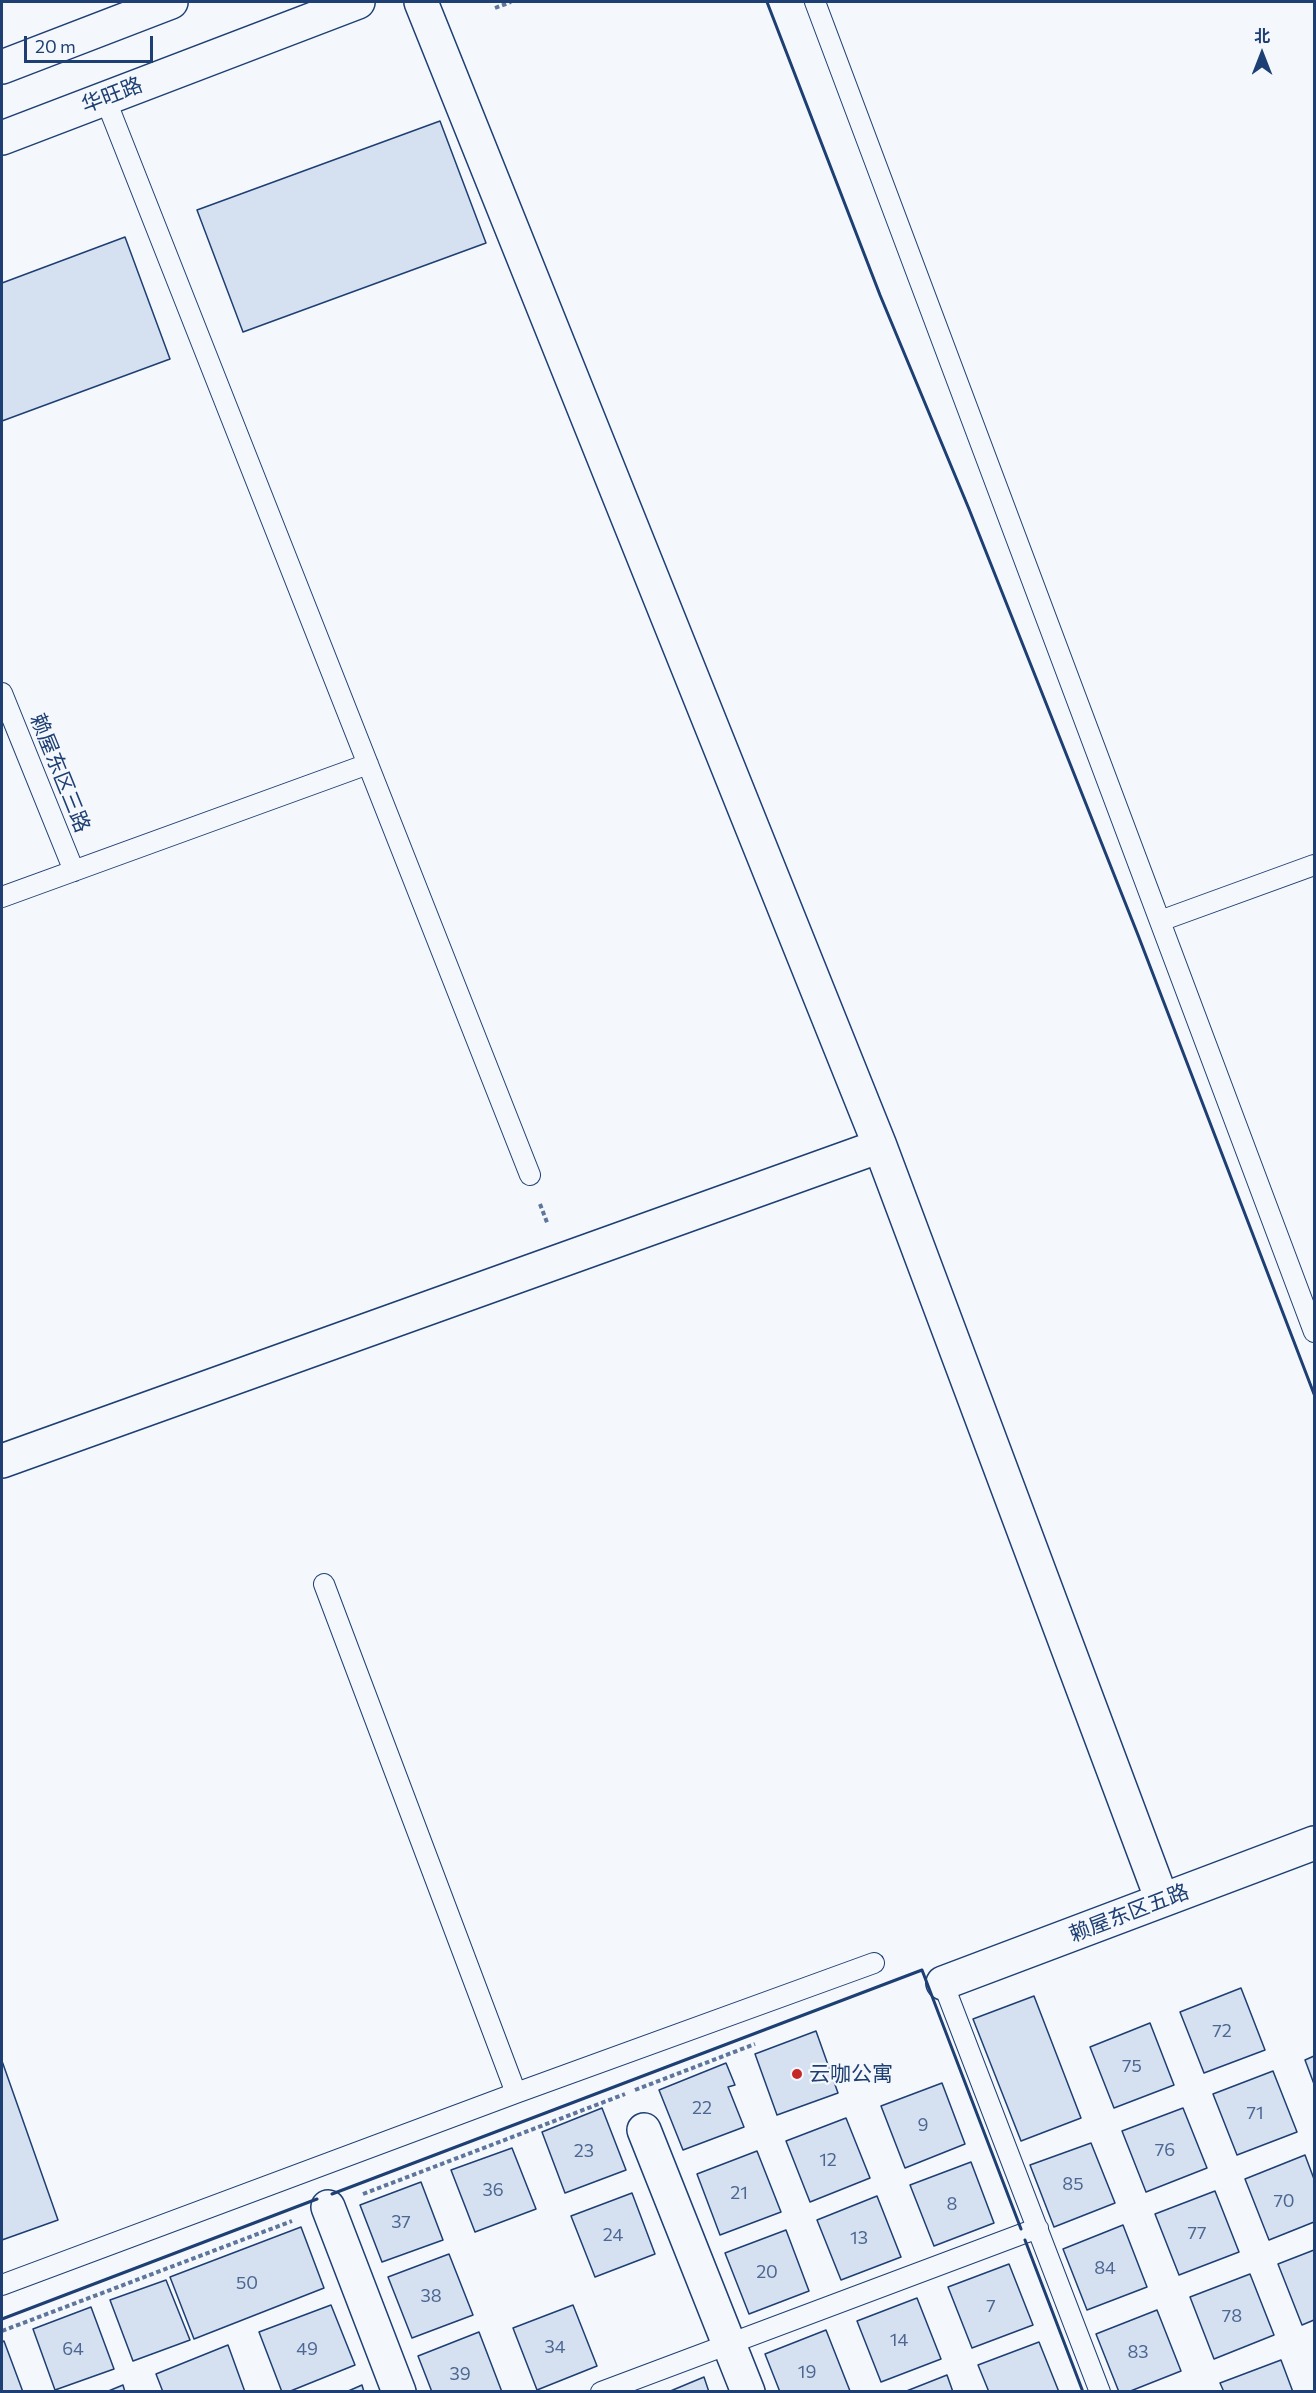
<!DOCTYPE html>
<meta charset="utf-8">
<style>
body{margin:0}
#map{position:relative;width:1316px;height:2393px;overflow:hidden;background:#f4f7fb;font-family:Commissioner,"Noto Sans SC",sans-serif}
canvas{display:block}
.frame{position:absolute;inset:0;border:3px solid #1d3f73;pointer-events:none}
.north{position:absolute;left:1232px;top:24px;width:60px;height:60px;-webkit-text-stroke:4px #f4f7fb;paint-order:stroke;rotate:0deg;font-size:16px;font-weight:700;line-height:24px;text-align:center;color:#1d3f73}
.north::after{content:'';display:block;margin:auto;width:21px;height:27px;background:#1d3f73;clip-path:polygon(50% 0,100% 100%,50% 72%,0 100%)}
.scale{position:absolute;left:24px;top:36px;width:129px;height:27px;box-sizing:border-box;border:3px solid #1d3f73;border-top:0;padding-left:8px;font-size:18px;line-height:21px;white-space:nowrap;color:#1d3f73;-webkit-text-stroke:4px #f4f7fb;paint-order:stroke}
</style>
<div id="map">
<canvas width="1316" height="2393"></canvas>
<div class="frame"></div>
<div class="north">北</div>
<div class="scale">20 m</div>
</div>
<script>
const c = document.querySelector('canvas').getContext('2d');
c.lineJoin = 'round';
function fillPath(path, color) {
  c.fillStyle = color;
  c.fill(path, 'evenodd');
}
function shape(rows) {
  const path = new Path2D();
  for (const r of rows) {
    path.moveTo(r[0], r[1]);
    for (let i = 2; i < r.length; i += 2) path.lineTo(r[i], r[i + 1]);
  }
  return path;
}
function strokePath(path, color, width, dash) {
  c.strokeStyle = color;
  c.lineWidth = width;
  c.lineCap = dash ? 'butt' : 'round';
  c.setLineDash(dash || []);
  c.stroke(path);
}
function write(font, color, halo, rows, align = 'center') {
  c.font = font + ' Commissioner,"Noto Sans SC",sans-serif';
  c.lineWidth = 4.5;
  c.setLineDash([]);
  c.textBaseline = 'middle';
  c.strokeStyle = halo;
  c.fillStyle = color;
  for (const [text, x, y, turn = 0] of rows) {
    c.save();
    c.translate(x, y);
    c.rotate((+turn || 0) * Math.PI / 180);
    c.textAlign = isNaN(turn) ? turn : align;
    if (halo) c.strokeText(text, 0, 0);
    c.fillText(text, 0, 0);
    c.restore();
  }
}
const building = shape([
 [440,121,486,243,243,332,197,210,440,121],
 [125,237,170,359,2,421,2,283,125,237],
 [1241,1988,1265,2050,1204,2073,1180,2012,1241,1988],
 [1034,1996,1081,2118,1021,2141,973,2019,1034,1996],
 [1150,2023,1174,2085,1114,2108,1090,2047,1150,2023],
 [816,2031,838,2093,777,2115,755,2054,816,2031],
 [1314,2056,1314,2084,1305,2060,1314,2056],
 [2,2061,58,2220,2,2240,2,2061],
 [726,2063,735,2085,728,2087,744,2127,683,2150,659,2090,726,2063],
 [1273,2071,1297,2132,1237,2155,1213,2094,1273,2071],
 [942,2083,965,2144,905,2168,881,2106,942,2083],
 [602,2108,626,2170,565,2193,542,2132,602,2108],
 [1183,2108,1207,2168,1146,2192,1122,2131,1183,2108],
 [846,2118,870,2178,810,2202,786,2141,846,2118],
 [1091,2143,1115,2203,1054,2227,1030,2165,1091,2143],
 [512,2148,536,2209,475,2232,451,2170,512,2148],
 [757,2151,781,2212,720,2235,697,2174,757,2151],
 [1305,2155,1314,2179,1314,2222,1269,2240,1245,2179,1305,2155],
 [971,2162,994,2223,934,2246,910,2185,971,2162],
 [421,2182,443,2240,382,2262,360,2205,421,2182],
 [1215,2191,1239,2252,1179,2275,1155,2214,1215,2191],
 [632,2193,655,2254,595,2277,571,2216,632,2193],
 [877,2196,901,2257,841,2280,817,2220,877,2196],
 [1123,2225,1147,2287,1087,2310,1063,2249,1123,2225],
 [301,2227,324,2288,194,2339,170,2277,301,2227],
 [786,2230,809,2291,749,2314,725,2253,786,2230],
 [1314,2250,1314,2320,1302,2325,1278,2264,1314,2250],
 [449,2254,473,2315,412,2338,388,2277,449,2254],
 [1009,2264,1033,2325,972,2348,948,2287,1009,2264],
 [1250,2274,1274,2335,1214,2359,1190,2297,1250,2274],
 [166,2280,190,2340,133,2361,110,2300,166,2280],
 [917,2298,941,2359,881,2382,857,2321,917,2298],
 [331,2305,355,2365,288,2392,282,2392,259,2332,331,2305],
 [573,2305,597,2366,537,2390,513,2328,573,2305],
 [91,2307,114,2369,55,2390,33,2329,91,2307],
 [1157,2310,1181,2371,1128,2392,1119,2392,1096,2334,1157,2310],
 [826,2330,850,2391,780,2392,765,2354,826,2330],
 [479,2332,502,2392,432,2392,418,2356,479,2332],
 [4,2341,23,2392,2,2392,2,2342,4,2341],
 [1039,2342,1059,2392,989,2392,978,2365,1039,2342],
 [228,2345,245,2392,163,2392,156,2374,228,2345],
 [1281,2360,1293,2392,1224,2392,1220,2383,1281,2360],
 [947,2375,953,2392,904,2392,947,2375],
 [704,2377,709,2392,668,2392,704,2377],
 [123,2385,125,2392,106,2392,123,2385],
 [362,2385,364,2392,346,2392,362,2385]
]);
const path = shape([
 [495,8,511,2],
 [540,1204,548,1225],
 [635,2090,755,2044],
 [363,2194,625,2094],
 [2,2331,292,2221]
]);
const service = shape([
 [815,2,1314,1332],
 [105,98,530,1175],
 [2,693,74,871],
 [2,897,368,764],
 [1160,921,1314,865],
 [324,1584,516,2093],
 [943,1983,1100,2392],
 [2,2285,516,2093,874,1963],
 [601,2392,1038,2228]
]);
const minor = shape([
 [421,2,880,1146,1162,1900],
 [2,1461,880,1146],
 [943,1983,1314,1843],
 [644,2130,748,2392],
 [328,2207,399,2392]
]);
const secondary = shape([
 [2,67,171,2],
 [2,138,358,2]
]);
const wall = shape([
 [767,2,880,295,969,509,1138,935,1314,1394],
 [332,2194,922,1970,1021,2229],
 [1025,2240,1083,2392],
 [2,2319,317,2199]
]);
const markers = [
 [797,2074,6,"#c62828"]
];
const numberNames = [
 ["72",1222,2031],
 ["75",1132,2066],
 ["22",702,2108],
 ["71",1255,2113],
 ["9",923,2125],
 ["76",1165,2150],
 ["23",584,2151],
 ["12",828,2160],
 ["85",1073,2184],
 ["36",493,2190],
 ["21",739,2193],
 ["70",1284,2201],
 ["8",952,2204],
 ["37",401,2222],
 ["77",1197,2233],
 ["24",613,2235],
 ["13",859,2238],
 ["84",1105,2268],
 ["20",767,2272],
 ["50",247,2283],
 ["38",431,2296],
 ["7",991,2306],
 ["78",1232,2316],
 ["14",899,2340],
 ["34",555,2347],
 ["64",73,2349],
 ["49",307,2349],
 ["83",1138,2352],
 ["19",807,2372],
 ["39",460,2374]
];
const streetNames = [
 ["华旺路",112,95,-21],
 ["赖屋东区三路",60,773,68],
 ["赖屋东区五路",1129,1913,-21]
];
const poiNames = [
 ["云咖公寓",809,2074]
];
fillPath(building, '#d5e0f0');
strokePath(building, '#1d3f73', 1.5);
strokePath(service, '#1d3f73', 22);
strokePath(minor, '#1d3f73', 36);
strokePath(secondary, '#1d3f73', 36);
strokePath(path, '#5e769c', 4, [4.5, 3]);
strokePath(service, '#f4f7fb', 20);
strokePath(minor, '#f4f7fb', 33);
strokePath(secondary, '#f4f7fb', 33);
strokePath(wall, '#1d3f73', 3);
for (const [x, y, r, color] of markers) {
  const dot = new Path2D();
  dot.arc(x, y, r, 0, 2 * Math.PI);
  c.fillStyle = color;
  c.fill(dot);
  strokePath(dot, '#f4f7fb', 2);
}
write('18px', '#4b6792', null, numberNames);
write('21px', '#1d3f73', '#f4f7fb', streetNames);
write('21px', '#1d3f73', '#f4f7fb', poiNames, 'left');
</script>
